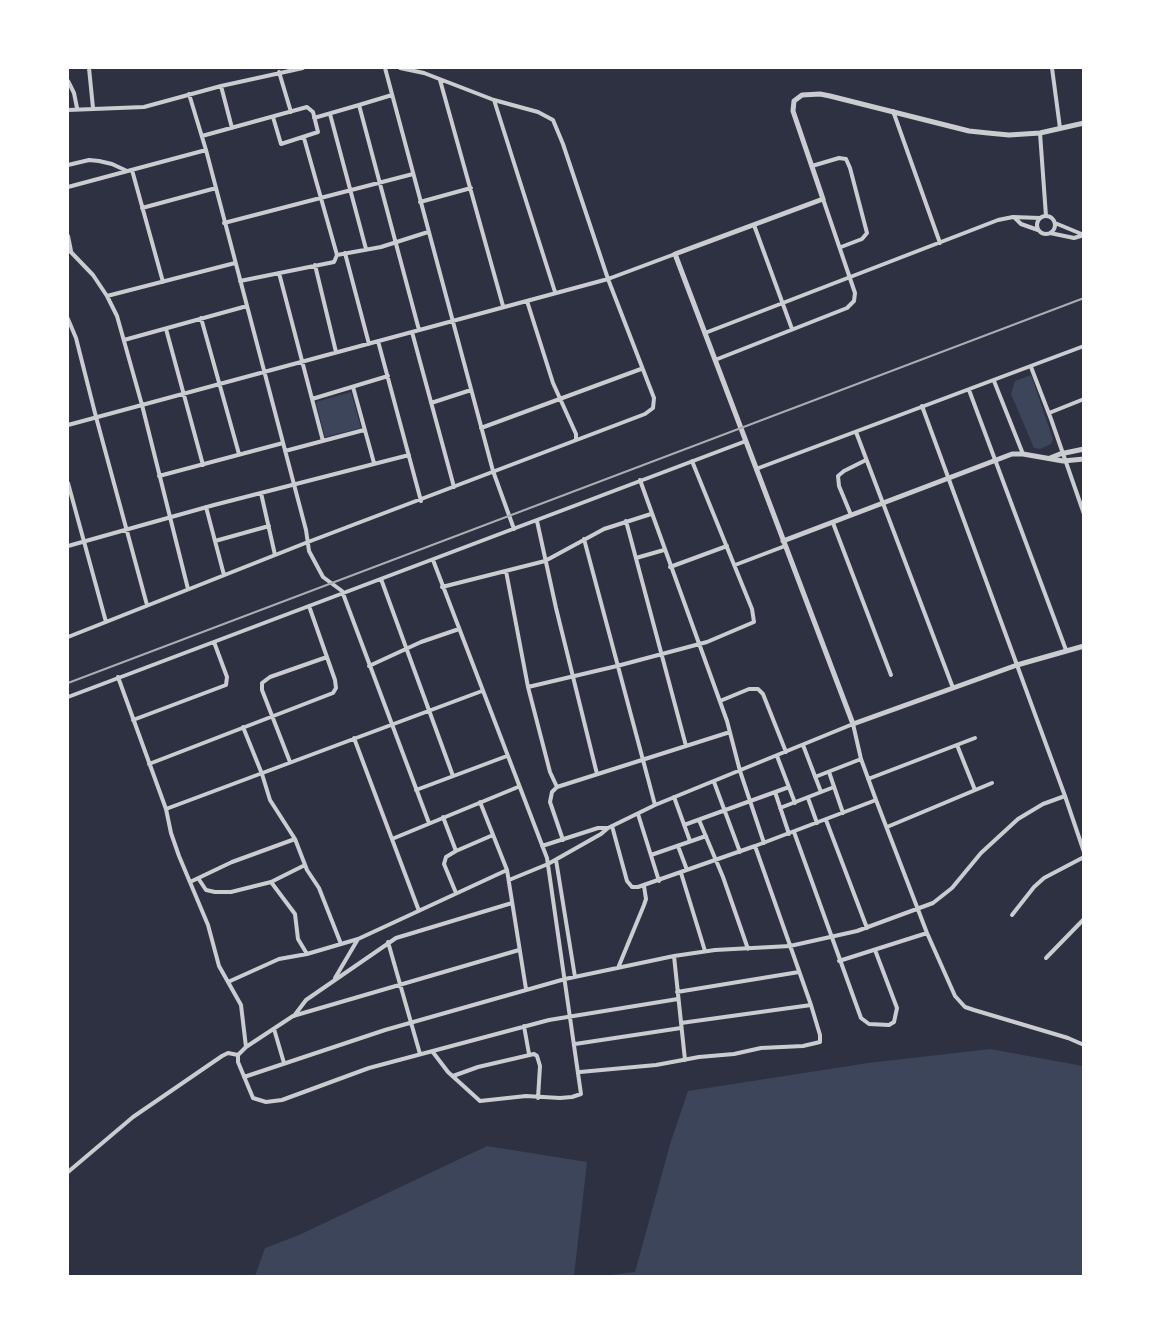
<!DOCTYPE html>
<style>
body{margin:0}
#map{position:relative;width:1151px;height:1344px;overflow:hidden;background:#2d3142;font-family:Merriweather,serif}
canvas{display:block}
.frame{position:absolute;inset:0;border:69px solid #fff;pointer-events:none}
</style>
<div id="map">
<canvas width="1151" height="1344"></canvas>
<div class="frame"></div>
</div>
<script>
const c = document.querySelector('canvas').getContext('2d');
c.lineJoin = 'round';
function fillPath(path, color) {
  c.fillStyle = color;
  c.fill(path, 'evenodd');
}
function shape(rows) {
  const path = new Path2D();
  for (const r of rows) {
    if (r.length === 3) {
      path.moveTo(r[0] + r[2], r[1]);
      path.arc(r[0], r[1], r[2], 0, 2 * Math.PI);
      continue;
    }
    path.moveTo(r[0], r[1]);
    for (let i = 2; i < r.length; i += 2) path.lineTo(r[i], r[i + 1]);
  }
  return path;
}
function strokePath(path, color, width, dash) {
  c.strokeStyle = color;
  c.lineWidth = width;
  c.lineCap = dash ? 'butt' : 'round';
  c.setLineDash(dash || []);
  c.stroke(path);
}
const green = shape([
 [1031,375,1053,439,1051,444,1040,449,1034,448,1011,394,1015,381],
 [351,392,361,428,325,437,316,402],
 [990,1049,1083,1066,1083,1276,602,1276,635,1272,671,1141,688,1091,868,1063],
 [487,1146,587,1162,574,1276,255,1276,265,1248,299,1235]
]);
const minor = shape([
 [89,68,93,108],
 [385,68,493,471,514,529],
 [1052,68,1060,128],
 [279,72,291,112],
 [440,80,503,306],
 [68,81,74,93,77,108],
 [221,86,232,128],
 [189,94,206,150,306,530,309,551,323,577,342,591,429,823],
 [494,100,555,292],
 [359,105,392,95],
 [68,110,144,107,221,86,303,68],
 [893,111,940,243],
 [330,114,366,249],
 [314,118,359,105,419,330],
 [1040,133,1046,216],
 [202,136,307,107,313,112,318,132,281,144,273,117],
 [304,138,337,255],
 [68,165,89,160,99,161,112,164,127,171],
 [812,166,839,158,846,159,850,168,867,233,862,239,841,247],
 [132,170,163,282],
 [68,187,206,150],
 [420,202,471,188],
 [142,208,216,188],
 [1046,225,9],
 [1014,217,1021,224,1038,230],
 [224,223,413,174],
 [1055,223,1084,235],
 [754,225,792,329],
 [1050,233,1074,238,1084,235],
 [68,236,71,251],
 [68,249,93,275,107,296,117,316,142,405,188,589],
 [345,253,369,344],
 [315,265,336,352],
 [279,273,323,441],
 [240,281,334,262,337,255,381,247,428,232],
 [107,296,235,263],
 [527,301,553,383,576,434,576,440],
 [201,318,239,454],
 [68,319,76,338,96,417,147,605],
 [166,329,203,465],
 [412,332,454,487],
 [705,333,998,220,1013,217,1040,218],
 [124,340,247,306],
 [378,341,421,501],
 [715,360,847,308,854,301,855,293,823,199],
 [1031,367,1051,419,1084,514],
 [994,381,1023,454],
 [353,387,374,463],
 [969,390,1066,650],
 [312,399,388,376],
 [431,403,471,390],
 [922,406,1065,796,1084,852],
 [1049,413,1084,399],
 [68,425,608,279,675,254],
 [481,428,641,369],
 [856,432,953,688],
 [285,451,364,430],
 [756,469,1084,346],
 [159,476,283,443],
 [640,480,727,721,740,771,764,843],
 [68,483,106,622],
 [261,493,275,555],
 [206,507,224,575],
 [851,515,839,486,838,476,844,471,866,460],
 [537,521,556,608,597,774],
 [626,521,686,746],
 [833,523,891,675],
 [584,539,655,805],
 [215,541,269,526],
 [68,546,214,505,409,455],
 [636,558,664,550],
 [735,565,785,546],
 [670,567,727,546],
 [506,571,528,687,550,772,557,787],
 [381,579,453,776],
 [442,587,545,561,604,529,651,514],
 [68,637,308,542,645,414,653,408,654,398,608,279,563,144,553,120,538,112,494,100,424,73,400,68],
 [369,666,421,642,459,629],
 [118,677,166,809,171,833,179,856,208,925,219,966,241,1005,246,1047],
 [528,687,617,666,707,642,754,622,752,609,692,461],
 [68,697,746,441],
 [720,701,749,689,758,689,763,694,786,752],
 [133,720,226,685,227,677,214,642],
 [243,727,262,774,270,800,295,839,307,870,319,888,341,944],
 [354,738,419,911],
 [803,745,821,792],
 [957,745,975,790],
 [777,756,795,803],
 [290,762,262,690,262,683,270,677,327,657],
 [149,764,333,693,336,688,335,680,309,606],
 [829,772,843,813],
 [815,777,861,759],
 [868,779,975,738],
 [714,782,740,852],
 [416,790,507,756],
 [775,792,789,834],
 [674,797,690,841],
 [808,798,817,823],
 [480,802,507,870,526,989],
 [780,808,834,787],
 [166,809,482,691],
 [638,814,659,881],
 [443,817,456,851],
 [699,820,723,877,748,949],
 [826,820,867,928],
 [684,825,789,787],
 [612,826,627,881,632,887,638,887,755,846,876,800],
 [887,827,992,783],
 [794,832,861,1018,869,1024,889,1025,894,1022,897,1008,875,950],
 [392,839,518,787],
 [563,840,550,802,552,792,557,787,730,732],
 [542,846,598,828,608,828],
 [678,846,687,870],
 [651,855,706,836],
 [556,860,575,977],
 [681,873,705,951],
 [198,878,206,890,215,892,231,892,271,882,305,865],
 [509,880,548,864,601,834,608,828,655,805,853,724,861,759,876,800,927,933,955,996,965,1007,974,1010,1068,1038,1084,1045],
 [190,882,232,862,295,839],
 [271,882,295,914,298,939,307,954],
 [456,893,444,864,446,857,456,851,493,835],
 [1012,915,1034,887,1044,878,1084,857],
 [388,942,420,1054],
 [519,950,293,1016,246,1047,238,1055,238,1062,253,1098,266,1102,282,1100,369,1068,549,1020,678,999],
 [674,956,685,1060],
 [1046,958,1084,919],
 [839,961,927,933],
 [618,968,644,905,646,899,644,886],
 [335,978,358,939],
 [228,982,279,959,307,954,358,939,507,870],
 [677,992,799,972],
 [294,1016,306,1000,396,938,512,903],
 [681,1023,811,1005],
 [524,1026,529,1054],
 [274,1029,284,1063],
 [575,1044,681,1028],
 [432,1051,448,1072,480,1101,526,1096,560,1098,572,1097,581,1094,547,858,433,560],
 [580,1072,656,1065,699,1057,734,1054,761,1048,803,1046,820,1042,820,1035,811,1005,755,846],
 [453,1076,478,1067,534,1054,537,1056,540,1066,538,1098],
 [244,1077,385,1030,565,979,674,956,715,950,790,946,857,931,933,903,952,888,981,853,1018,819,1043,804,1065,796],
 [68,1172,133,1117,222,1056,228,1053,238,1055]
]);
const tertiary = shape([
 [1084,123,1040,133,1009,135,988,133,969,131,830,96,820,94,802,95,794,101,793,111,823,199,675,254,853,724,1017,665,1084,646],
 [1050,458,1060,454,1084,449],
 [783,541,1012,454,1023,454,1063,461,1084,459]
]);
const rail = shape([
 [68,683,1084,298]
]);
fillPath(green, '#3c4559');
strokePath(minor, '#caccd0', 4);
strokePath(tertiary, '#caccd0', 5);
strokePath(rail, '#abadb3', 2);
</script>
